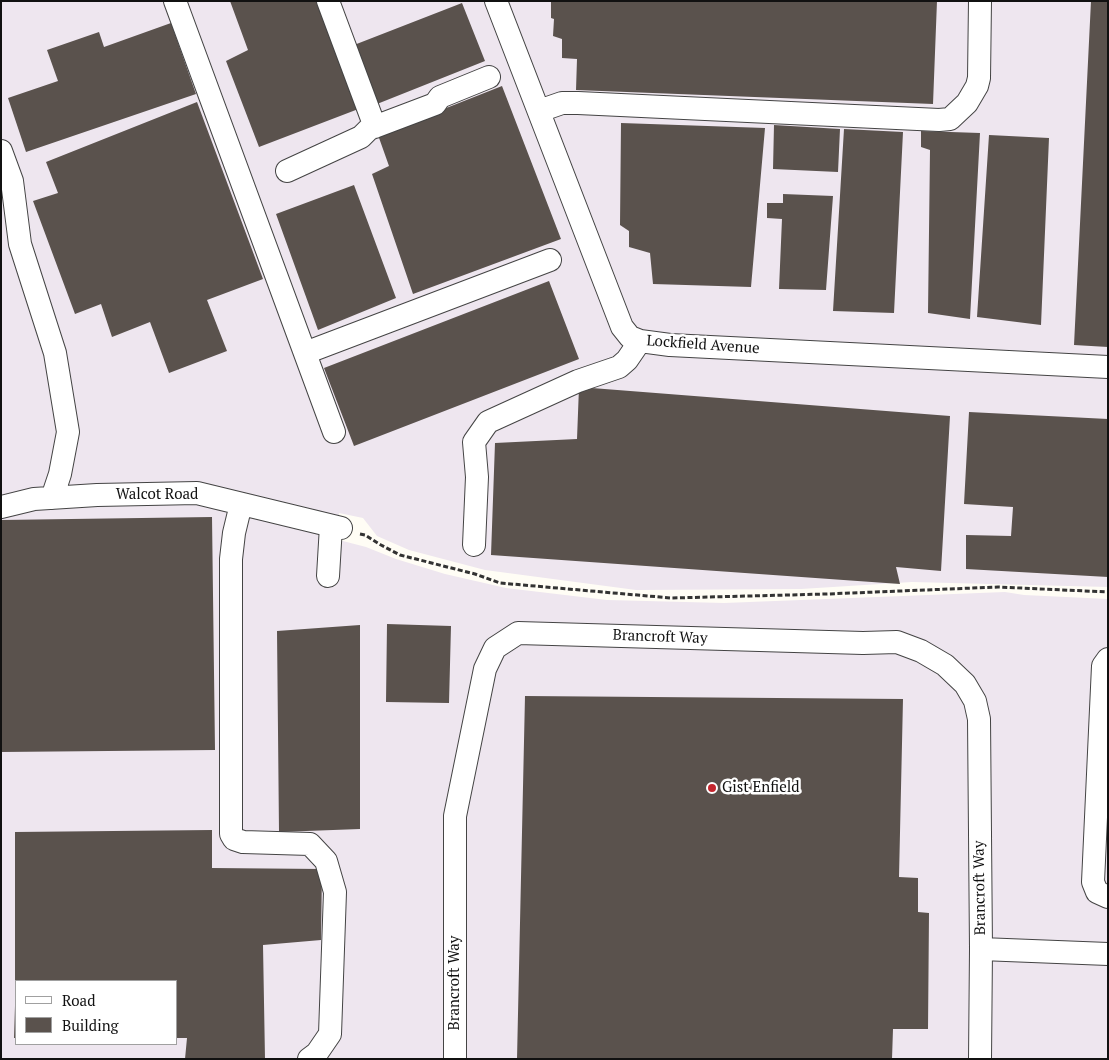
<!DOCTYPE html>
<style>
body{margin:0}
#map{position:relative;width:1109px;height:1060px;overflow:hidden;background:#fffdf5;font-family:"PT Serif",serif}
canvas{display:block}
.frame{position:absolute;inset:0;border:2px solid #111;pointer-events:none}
.legend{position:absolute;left:15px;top:980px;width:162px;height:65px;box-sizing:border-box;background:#fff;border:1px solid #a0a0a0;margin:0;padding:6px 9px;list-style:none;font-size:15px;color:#111}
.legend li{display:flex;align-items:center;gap:10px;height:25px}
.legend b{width:25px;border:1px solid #a0a0a0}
</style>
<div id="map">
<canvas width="1109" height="1060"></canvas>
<div class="frame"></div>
<ul class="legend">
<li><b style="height:6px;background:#fff"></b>Road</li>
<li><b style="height:14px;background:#5a524d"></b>Building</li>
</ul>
</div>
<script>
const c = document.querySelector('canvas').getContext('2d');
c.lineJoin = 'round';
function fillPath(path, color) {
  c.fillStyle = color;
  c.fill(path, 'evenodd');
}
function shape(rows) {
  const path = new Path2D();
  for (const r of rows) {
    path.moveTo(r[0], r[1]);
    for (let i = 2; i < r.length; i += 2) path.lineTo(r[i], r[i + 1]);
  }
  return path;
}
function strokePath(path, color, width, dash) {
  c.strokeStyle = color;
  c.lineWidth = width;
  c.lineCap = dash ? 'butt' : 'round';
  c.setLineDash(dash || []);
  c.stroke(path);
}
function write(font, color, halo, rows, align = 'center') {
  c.font = font + ' "PT Serif",serif';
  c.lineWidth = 5;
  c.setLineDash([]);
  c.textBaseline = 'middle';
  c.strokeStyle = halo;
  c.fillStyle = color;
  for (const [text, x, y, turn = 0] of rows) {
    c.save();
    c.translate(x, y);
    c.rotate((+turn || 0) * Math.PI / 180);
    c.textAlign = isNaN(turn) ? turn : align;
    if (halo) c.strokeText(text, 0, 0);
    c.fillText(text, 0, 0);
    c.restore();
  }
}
const industrial = shape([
 [1,1,1108,1,1108,587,912,582,801,589,636,590,485,570,409,550,377,536,363,518,339,513,339,540,366,547,396,559,445,574,506,588,607,600,724,603,1005,592,1024,595,1108,599,1108,1059,1,1059],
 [16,981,176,981,176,1044,16,1044]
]);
const building = shape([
 [230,1,319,1,361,108,259,147,226,61,248,50],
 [551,1,937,1,933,104,576,90,577,59,562,58,562,39,553,36,554,19,551,18],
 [1091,1,1108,1,1108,347,1074,345],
 [462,3,485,61,377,104,354,45],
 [171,23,196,94,26,152,8,98,58,81,47,50,99,32,104,47],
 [502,86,561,239,413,294,372,174,389,166,378,135],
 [197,102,263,279,207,300,227,351,169,373,150,322,112,337,101,304,75,314,33,201,58,193,46,162],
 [621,123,765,128,751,287,653,284,650,253,629,247,629,231,620,225],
 [774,125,840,129,838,172,773,169],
 [844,129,903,132,894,313,833,311],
 [921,131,980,133,970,319,928,313,930,150,921,147],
 [989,135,1049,138,1041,325,977,317],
 [354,185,396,298,318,330,276,214],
 [783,194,833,196,826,290,779,289,782,219,767,218,767,203,783,203],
 [549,281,579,359,354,446,324,368],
 [579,387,950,416,941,571,896,567,900,584,491,555,495,443,577,439],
 [969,412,1108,419,1108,577,966,569,966,535,1011,536,1013,507,964,504],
 [212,517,215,750,1,752,1,520],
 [387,624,451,626,449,703,386,702],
 [360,625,360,829,279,832,277,631],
 [525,696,903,699,899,877,918,878,918,912,929,913,928,1029,893,1029,892,1059,517,1059],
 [212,830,212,868,322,869,321,940,263,945,265,1059,185,1059,187,1038,176,1038,176,981,15,981,15,832],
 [15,1006,16,1006,16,1038,14,1038]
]);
const path = shape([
 [360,534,365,535,381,545,400,555,475,574,500,583,671,598,827,594,998,587,1108,592]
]);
const minor = shape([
 [175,1,334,432],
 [328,1,375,127],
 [496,1,622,327,630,337,640,341,670,345,1108,367],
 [539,111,562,103,578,103,939,120,950,119,967,103,977,86,979,78,980,1],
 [1,151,12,181,20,244,55,353,68,432,60,474,52,498],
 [287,171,361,137,369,129,435,104,440,97,489,77],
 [305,353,550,260],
 [241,504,234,533,231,559,231,834,234,839,243,842,310,844,326,861,335,892,330,1034,317,1053,309,1059],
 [1,507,34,499,97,495,197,493,341,528],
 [474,545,477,477,474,442,488,422,578,381,619,367,627,360,640,341],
 [328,576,331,526],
 [1108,659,1103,666,1093,882,1097,892,1108,897],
 [981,949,1108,954],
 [455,1059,455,816,485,669,495,648,518,633,863,643,897,642,921,651,945,665,965,684,975,701,979,719,981,949,980,1059]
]);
const markers = [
 [712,788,5,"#c4262e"]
];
const streetNames = [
 ["Lockfield Avenue",703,345,4],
 ["Walcot Road",157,495],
 ["Brancroft Way",660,637,2],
 ["Brancroft Way",980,888,-91],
 ["Brancroft Way",455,983,-90]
];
const poiNames = [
 ["Gist Enfield",722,788]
];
fillPath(industrial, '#eee6ef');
fillPath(building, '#5a524d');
strokePath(minor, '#444', 24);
strokePath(path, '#333', 3, [5, 2.5]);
strokePath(minor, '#fff', 22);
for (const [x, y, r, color] of markers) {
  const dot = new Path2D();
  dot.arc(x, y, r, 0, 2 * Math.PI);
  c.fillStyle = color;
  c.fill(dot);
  strokePath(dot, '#fff', 2);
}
write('15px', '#111', '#fff', streetNames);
write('15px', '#111', '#fff', poiNames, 'left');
</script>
